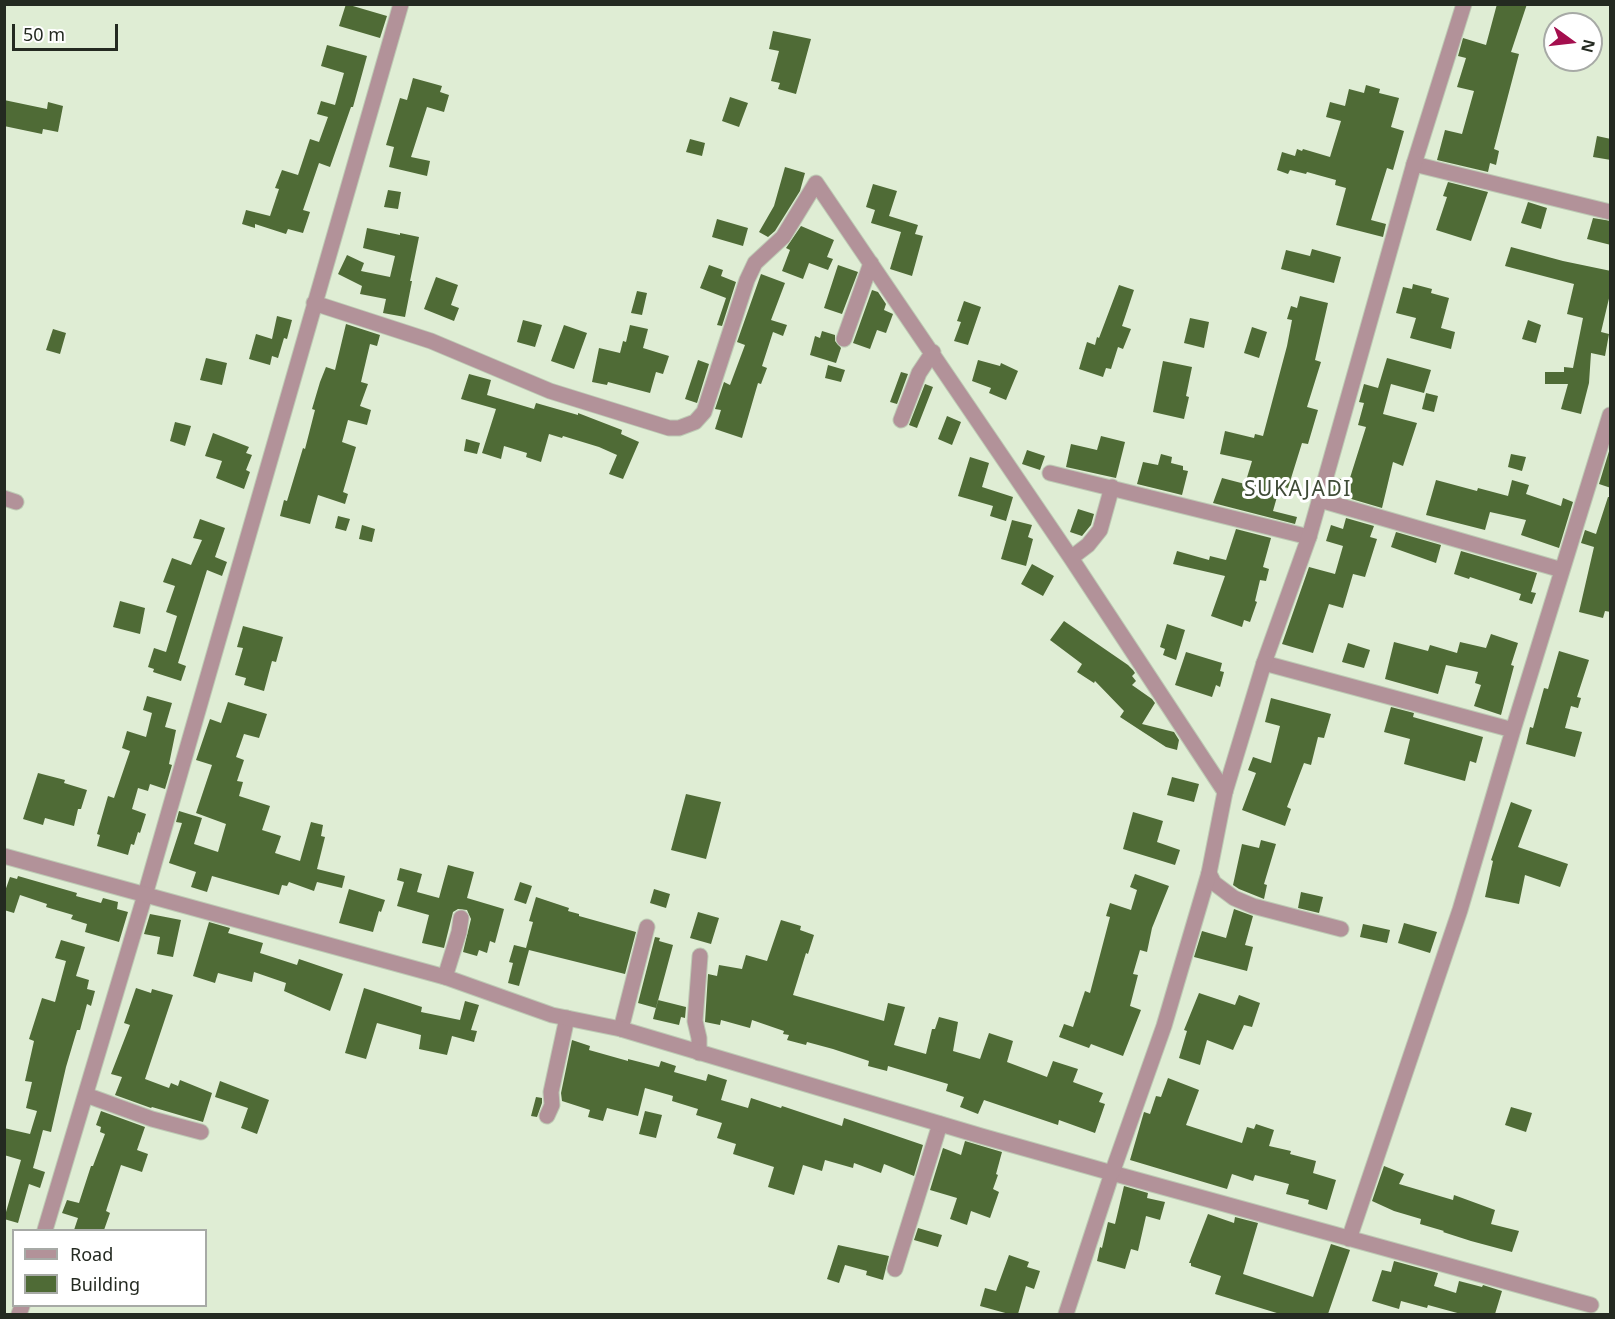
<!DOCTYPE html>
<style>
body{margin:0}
#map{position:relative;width:1615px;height:1319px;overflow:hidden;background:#dfedd4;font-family:"Noto Sans",sans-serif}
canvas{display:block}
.frame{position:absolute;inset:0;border:6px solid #242a21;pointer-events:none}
.legend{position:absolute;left:12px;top:1229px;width:195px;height:78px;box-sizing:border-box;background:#fff;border:2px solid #a7aaa6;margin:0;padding:8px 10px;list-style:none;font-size:18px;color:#242a21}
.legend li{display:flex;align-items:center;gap:12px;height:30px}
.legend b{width:30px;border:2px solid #a7aaa6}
.north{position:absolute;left:1543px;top:12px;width:60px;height:60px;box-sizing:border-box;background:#fff;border:2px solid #a7aaa6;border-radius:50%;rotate:105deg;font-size:16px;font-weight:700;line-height:24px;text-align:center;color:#242a21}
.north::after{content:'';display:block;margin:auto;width:21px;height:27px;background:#a40f4e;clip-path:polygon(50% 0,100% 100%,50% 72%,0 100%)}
.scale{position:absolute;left:12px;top:24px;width:106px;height:27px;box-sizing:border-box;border:3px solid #242a21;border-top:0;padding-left:8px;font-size:18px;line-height:21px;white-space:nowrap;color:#242a21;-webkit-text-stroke:4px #fff;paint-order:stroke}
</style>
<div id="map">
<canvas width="1615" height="1319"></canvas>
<div class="frame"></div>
<ul class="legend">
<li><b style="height:8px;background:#b29299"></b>Road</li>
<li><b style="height:16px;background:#4f6b36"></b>Building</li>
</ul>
<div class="north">N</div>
<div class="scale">50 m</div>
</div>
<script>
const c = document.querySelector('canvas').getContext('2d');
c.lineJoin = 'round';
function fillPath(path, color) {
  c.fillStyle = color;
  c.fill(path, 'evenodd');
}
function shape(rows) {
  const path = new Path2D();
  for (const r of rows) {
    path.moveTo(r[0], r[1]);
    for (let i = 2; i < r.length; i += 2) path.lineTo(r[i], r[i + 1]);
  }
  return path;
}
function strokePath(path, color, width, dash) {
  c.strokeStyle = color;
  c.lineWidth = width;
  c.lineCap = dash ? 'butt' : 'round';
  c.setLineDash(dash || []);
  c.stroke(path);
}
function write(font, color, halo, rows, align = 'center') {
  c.font = font + ' "Noto Sans",sans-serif';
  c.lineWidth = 6;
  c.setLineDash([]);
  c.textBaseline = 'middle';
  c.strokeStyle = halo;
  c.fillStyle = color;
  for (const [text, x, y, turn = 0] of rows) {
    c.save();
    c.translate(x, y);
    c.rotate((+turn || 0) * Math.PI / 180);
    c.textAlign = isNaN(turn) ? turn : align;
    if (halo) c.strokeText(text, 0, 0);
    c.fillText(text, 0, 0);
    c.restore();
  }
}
const building = shape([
 [346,4,387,16,380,38,339,26],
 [1497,4,1527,4,1511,52,1519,54,1494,149,1499,151,1496,165,1490,163,1488,172,1437,160,1445,130,1462,134,1474,91,1457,87,1466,58,1458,56,1463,38,1486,45],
 [773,31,811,39,796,94,778,89,780,83,771,81,779,51,769,49],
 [327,45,367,56,353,107,351,107,330,167,319,163,303,210,310,212,303,233,288,229,286,234,255,224,255,228,242,224,246,210,270,216,279,189,275,188,282,170,298,175,310,139,319,142,328,117,317,114,321,101,335,105,344,73,321,66],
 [413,78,442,86,440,92,449,95,444,112,427,107,411,157,430,161,427,176,389,167,394,147,386,145,400,98,407,100],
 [1366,85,1380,89,1379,93,1399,98,1391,127,1404,131,1393,170,1387,168,1371,220,1386,224,1383,237,1336,225,1346,188,1335,185,1336,180,1307,172,1306,174,1290,170,1288,174,1277,170,1282,152,1295,156,1297,149,1302,151,1303,149,1330,157,1341,121,1326,117,1330,102,1345,106,1349,89,1364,93],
 [730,97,748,103,739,127,722,121],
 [4,100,47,109,48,102,63,106,58,132,43,129,42,134,4,126],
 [1597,136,1611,139,1611,160,1593,157],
 [690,139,705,143,702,156,686,152],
 [785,167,805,173,800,191,775,231,768,237,759,232,774,206],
 [1448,182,1488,192,1471,241,1436,230,1447,197,1443,196],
 [873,184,897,191,889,216,918,225,915,234,923,236,912,276,890,269,901,232,871,223,875,210,866,207],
 [388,190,401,192,398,209,384,207],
 [1528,202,1547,208,1541,229,1521,223],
 [1593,218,1611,221,1611,245,1587,239],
 [717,219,748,228,743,246,712,237],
 [801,226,834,240,827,257,833,259,828,270,809,263,803,279,782,271,790,250,786,248],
 [367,228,400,235,400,233,419,237,410,281,412,281,405,317,383,313,386,299,360,294,362,286,338,274,347,255,364,263,361,271,390,277,395,256,363,248],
 [1511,247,1563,261,1611,271,1611,290,1601,332,1609,334,1605,356,1591,353,1589,383,1581,414,1561,409,1568,384,1545,384,1545,372,1564,372,1564,367,1573,368,1583,318,1567,314,1574,284,1505,266],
 [1312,249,1341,257,1334,283,1281,269,1286,250,1310,256],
 [709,265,723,270,721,276,736,282,722,326,717,325,726,298,700,288],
 [838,265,858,272,842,314,824,308],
 [761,274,785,283,771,320,787,325,783,336,773,332,762,366,767,368,761,384,758,383,742,438,715,429,721,410,715,409,724,382,730,385,745,345,737,342],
 [436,277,458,285,451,305,459,308,454,321,424,309],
 [1413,284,1432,289,1431,293,1449,298,1441,328,1455,332,1451,349,1410,338,1416,318,1396,313,1403,287,1412,289],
 [1119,285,1134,290,1122,326,1131,329,1123,349,1118,347,1111,369,1106,368,1103,377,1079,369,1087,342,1095,345,1097,337,1099,338],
 [872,290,878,292,886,304,884,310,893,314,886,333,877,330,870,349,853,343],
 [637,291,647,293,642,315,631,313],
 [1300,296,1328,303,1315,360,1321,362,1307,407,1318,410,1308,444,1302,443,1288,488,1280,486,1273,511,1297,517,1295,524,1213,503,1222,478,1245,484,1252,461,1220,454,1225,431,1254,438,1255,434,1263,436,1287,346,1292,320,1287,319,1291,306,1297,308],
 [964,301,981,307,968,345,954,341,961,322,957,321],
 [277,316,292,320,287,339,284,338,278,358,272,356,270,365,249,359,256,334,272,339],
 [1190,318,1209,322,1204,348,1184,343],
 [523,320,542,325,535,347,517,342],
 [1528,320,1541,325,1536,343,1522,339],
 [346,324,380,335,377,346,370,344,361,382,368,384,360,406,371,410,367,425,348,420,342,442,356,447,343,492,348,494,345,504,318,495,310,524,280,516,284,500,287,501,303,448,305,449,315,410,312,409,320,382,326,367,335,370],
 [564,325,587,333,574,369,551,361],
 [630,325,648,329,643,348,669,356,663,374,656,372,650,393,608,382,607,385,592,382,599,348,620,353,623,341,626,342],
 [1252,327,1267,332,1259,358,1244,353],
 [53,329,66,333,60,354,46,350],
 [822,331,835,335,835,341,841,348,836,363,810,355,815,336,820,338],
 [206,358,227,363,222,385,200,380],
 [1387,358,1431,370,1424,393,1391,384,1383,414,1417,423,1403,466,1393,462,1382,508,1331,493,1336,478,1349,481,1366,427,1358,425,1364,403,1359,402,1364,384,1378,388],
 [698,360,709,364,697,403,685,399],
 [978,360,1000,366,1001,363,1018,371,1006,400,989,393,991,388,972,381],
 [1163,361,1192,367,1186,396,1189,397,1184,419,1153,412],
 [828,365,845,370,841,382,825,378],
 [901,372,908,374,897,404,890,402],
 [469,374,491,380,487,395,534,409,536,403,578,415,578,413,622,430,621,434,639,442,623,479,609,474,617,455,599,447,563,436,562,438,549,434,541,462,526,457,527,453,504,446,501,459,482,453,496,409,461,399],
 [925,384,933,387,917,428,909,425],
 [1426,393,1438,396,1434,412,1422,409],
 [947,416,961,422,952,445,938,439],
 [175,422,191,426,185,446,170,441],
 [213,433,249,447,246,453,252,455,246,470,250,472,244,489,216,478,222,461,205,456],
 [1101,436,1125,442,1116,478,1066,467,1071,444,1097,450],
 [466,439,480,443,477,454,464,451],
 [1610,448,1611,448,1611,488,1599,484],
 [1027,450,1045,456,1040,470,1022,464],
 [1161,454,1172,457,1171,463,1183,466,1183,470,1188,471,1182,495,1137,484,1143,462,1158,465],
 [1511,454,1526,457,1522,471,1508,467],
 [970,457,989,463,982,487,1013,497,1006,521,990,516,993,506,958,496],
 [1436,480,1477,491,1478,488,1508,496,1512,480,1529,485,1526,494,1561,506,1563,498,1573,502,1559,548,1521,535,1526,520,1490,512,1485,530,1426,515],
 [1608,497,1611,497,1611,612,1605,611,1603,618,1579,612,1594,547,1581,543,1585,530,1596,534],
 [1078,509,1094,514,1091,525,1082,536,1070,532],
 [338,516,350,519,346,531,335,528],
 [1346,518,1374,526,1370,537,1377,539,1365,577,1353,574,1343,608,1329,604,1313,653,1282,644,1309,567,1335,574,1343,546,1326,541,1331,525,1343,529],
 [200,519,225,528,215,557,227,562,222,576,207,570,178,663,186,666,181,681,153,672,154,669,148,667,154,648,166,652,177,616,166,612,175,586,163,582,172,558,191,565,202,540,193,538],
 [1012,520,1032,525,1028,537,1033,539,1026,566,1001,559],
 [362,525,375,529,372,542,359,539],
 [1236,529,1271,538,1263,567,1269,569,1266,581,1260,580,1255,601,1257,602,1250,622,1244,620,1242,627,1211,616,1225,576,1173,564,1177,551,1209,560,1210,556,1226,560],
 [1396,532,1441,545,1436,563,1391,547],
 [1461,551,1537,573,1531,592,1536,593,1532,604,1519,600,1521,594,1470,577,1469,579,1454,574],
 [1032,564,1054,576,1043,596,1021,584],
 [120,601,145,608,140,634,113,627],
 [1064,621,1128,665,1133,670,1135,673,1132,676,1136,681,1132,685,1152,699,1155,703,1142,724,1174,732,1179,740,1177,750,1166,747,1120,717,1124,711,1095,681,1094,683,1077,672,1082,664,1050,640],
 [1167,624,1185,630,1176,660,1163,655,1165,649,1160,647],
 [243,626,283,637,276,662,272,661,264,691,244,685,246,678,235,675,243,648,237,647],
 [1491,634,1518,643,1511,665,1514,666,1501,715,1474,706,1481,685,1475,683,1478,672,1446,665,1438,694,1385,679,1394,642,1428,651,1430,645,1457,653,1460,642,1486,648],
 [1348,643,1370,650,1364,668,1342,662],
 [1559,651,1589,660,1577,697,1581,698,1578,708,1571,706,1565,728,1582,732,1575,757,1526,744,1530,727,1533,728,1544,688,1548,689],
 [1186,652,1222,663,1220,671,1224,672,1220,687,1216,685,1212,697,1175,685],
 [147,696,172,703,165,727,176,730,169,764,172,765,165,789,150,784,148,791,138,788,132,809,146,814,140,833,138,832,134,845,131,844,128,855,97,846,100,835,97,834,108,796,114,798,130,751,122,748,127,731,146,737,152,713,143,710],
 [1271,698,1331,714,1324,738,1318,737,1311,765,1304,763,1287,807,1291,809,1285,826,1242,810,1256,773,1248,770,1253,757,1271,763,1280,726,1265,722],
 [228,702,267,714,259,738,244,734,236,757,244,760,237,781,243,782,239,796,270,806,262,830,281,836,275,853,300,861,311,822,323,825,321,836,325,837,317,869,345,876,342,888,317,882,314,891,289,882,287,886,282,885,279,895,212,876,207,892,191,887,196,872,169,863,182,823,176,822,179,811,202,818,194,844,218,852,226,824,196,813,212,765,196,760,210,719,221,723],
 [1391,707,1414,713,1413,717,1483,737,1476,763,1470,761,1465,781,1404,764,1410,739,1384,732],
 [38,773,65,780,64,783,87,790,81,809,78,809,74,826,45,818,43,825,23,819],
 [1172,777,1199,784,1194,802,1167,795],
 [686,794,721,802,706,859,671,850],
 [1511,802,1532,810,1518,847,1568,864,1560,887,1525,875,1519,904,1485,897,1493,861,1491,860],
 [1133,812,1163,821,1157,842,1180,850,1175,865,1123,849],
 [1261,840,1276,844,1264,884,1267,885,1264,899,1239,889,1233,885,1242,844,1259,848],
 [448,865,474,872,467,898,504,909,495,943,490,941,487,953,479,950,477,956,463,952,471,919,467,910,458,909,453,912,444,948,422,943,429,915,397,906,404,882,397,880,400,868,422,874,417,892,439,898],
 [1135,874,1169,886,1152,928,1147,952,1140,950,1133,974,1138,975,1130,1006,1141,1010,1123,1056,1091,1044,1089,1048,1059,1037,1064,1024,1073,1027,1085,991,1090,993,1110,917,1106,916,1110,903,1131,910,1137,890,1130,887],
 [18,876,77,893,76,896,101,903,103,898,118,902,117,909,128,912,119,942,85,932,87,924,71,919,73,915,46,907,47,904,20,895,14,913,4,910,4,894,10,877,17,879],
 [520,882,532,886,526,904,514,900],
 [349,889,385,900,381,912,379,911,373,932,339,923],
 [654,889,670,894,666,908,650,903],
 [1301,892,1323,897,1319,913,1298,908],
 [536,897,569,908,568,911,579,914,579,916,636,932,625,974,529,950,519,986,508,983,513,963,509,962,514,945,526,948,533,922,529,921],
 [1234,909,1253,916,1245,945,1253,947,1247,971,1194,957,1202,931,1226,938],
 [698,912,719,918,711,944,690,938],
 [150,914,181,920,173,957,157,954,160,937,144,934],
 [781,920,801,926,800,930,814,935,808,954,806,953,793,995,884,1021,888,1003,905,1007,894,1045,926,1054,932,1029,935,1029,939,1017,958,1022,953,1051,980,1059,989,1033,1013,1041,1007,1062,1047,1077,1053,1061,1078,1069,1073,1082,1103,1093,1099,1102,1105,1104,1095,1133,1059,1120,1058,1125,984,1100,978,1114,960,1107,964,1097,946,1091,948,1084,888,1066,887,1071,868,1066,869,1061,833,1049,807,1042,806,1045,787,1040,789,1035,783,1034,784,1031,752,1020,750,1028,721,1020,720,1025,705,1022,708,974,717,976,719,965,742,969,746,955,767,961],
 [209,922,230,928,228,933,263,943,260,953,297,965,299,959,343,974,330,1011,284,991,286,983,254,972,252,982,218,973,215,983,193,976],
 [1404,923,1437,932,1430,953,1398,943],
 [1363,924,1390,930,1387,943,1360,937],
 [655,937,660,938,659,941,673,945,656,1008,638,1003],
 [61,940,85,947,76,976,89,980,87,989,95,991,91,1006,87,1004,80,1030,77,1030,66,1067,51,1132,43,1130,33,1168,45,1172,40,1188,29,1184,18,1223,4,1219,21,1160,4,1155,4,1128,30,1134,37,1111,26,1108,32,1082,25,1081,34,1041,29,1039,42,998,55,1002,66,961,55,958],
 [136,988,151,993,152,989,173,995,145,1079,169,1088,171,1083,178,1086,180,1080,212,1093,203,1122,152,1107,151,1108,115,1095,122,1077,111,1074,130,1025,124,1023],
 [364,988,422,1007,421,1012,460,1020,465,1001,479,1005,471,1030,477,1031,474,1042,452,1036,447,1055,419,1049,421,1035,377,1023,366,1059,345,1053],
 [1199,993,1235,1005,1239,995,1260,1003,1252,1027,1244,1025,1233,1050,1207,1040,1200,1065,1179,1058,1187,1031,1184,1030],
 [658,1000,686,1007,685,1018,681,1017,679,1025,653,1019],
 [572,1040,590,1046,589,1050,628,1061,628,1059,659,1067,661,1061,676,1066,674,1072,706,1081,708,1074,727,1080,721,1100,748,1108,751,1098,781,1108,782,1106,842,1126,844,1118,923,1145,914,1176,884,1164,881,1173,854,1163,853,1168,825,1160,822,1171,803,1165,794,1195,768,1187,774,1167,733,1154,736,1144,717,1138,722,1123,696,1115,698,1109,672,1101,673,1096,645,1088,638,1116,607,1108,603,1121,588,1117,590,1110,562,1101,561,1093],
 [1168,1078,1199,1090,1186,1125,1242,1143,1247,1127,1254,1129,1256,1124,1274,1130,1269,1146,1291,1151,1290,1154,1316,1161,1313,1173,1336,1180,1327,1210,1308,1204,1309,1200,1286,1194,1289,1184,1255,1175,1253,1181,1232,1174,1227,1189,1130,1160,1144,1112,1150,1114,1156,1096,1161,1097],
 [220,1081,269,1100,257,1134,241,1128,248,1108,215,1097],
 [536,1097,542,1098,542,1103,537,1117,531,1116],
 [1511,1107,1532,1113,1526,1132,1505,1125],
 [101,1111,145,1127,137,1150,148,1154,142,1172,121,1165,106,1211,110,1213,104,1230,74,1230,78,1218,62,1213,67,1200,79,1203,91,1166,93,1166,105,1134,100,1132,101,1127,96,1125],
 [645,1111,662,1115,656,1138,639,1134],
 [965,1141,1002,1152,996,1174,998,1175,993,1189,999,1192,990,1218,971,1211,967,1225,950,1219,957,1198,930,1190,943,1148,961,1155],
 [1384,1166,1404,1174,1399,1184,1453,1200,1454,1195,1495,1210,1491,1224,1519,1231,1512,1252,1471,1241,1443,1232,1444,1231,1420,1224,1421,1219,1394,1211,1372,1201],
 [1124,1186,1148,1193,1147,1198,1165,1202,1160,1220,1146,1216,1138,1251,1131,1249,1125,1269,1097,1261,1100,1247,1102,1248,1108,1222,1115,1224],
 [1208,1214,1234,1223,1235,1217,1258,1223,1243,1274,1313,1297,1331,1244,1350,1250,1328,1314,1280,1314,1215,1294,1221,1276,1191,1266,1191,1263,1189,1263],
 [918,1228,942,1235,938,1247,914,1240],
 [838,1245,889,1256,883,1280,866,1275,867,1271,845,1265,839,1283,827,1279],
 [1009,1255,1029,1262,1027,1267,1040,1271,1034,1289,1026,1286,1018,1314,1009,1314,980,1306,985,1288,996,1291],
 [1394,1261,1438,1273,1434,1286,1456,1293,1459,1281,1482,1287,1483,1285,1502,1291,1495,1314,1461,1314,1428,1305,1427,1308,1401,1301,1399,1309,1372,1301,1382,1270,1391,1272]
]);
const minor = shape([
 [1414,164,1610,212],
 [314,303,431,341,550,391,669,428,679,428,695,422,704,412,747,280,755,263,783,237,816,183,1071,558,1225,792],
 [844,339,871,263],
 [901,420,919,373,933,352],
 [1050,473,1309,537],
 [4,498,16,502],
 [1320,500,1562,570],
 [1071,558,1088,545,1100,530,1112,487],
 [1264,663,1513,730],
 [1209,873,1214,883,1234,898,1253,906,1341,929],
 [445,977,459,932,461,918],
 [621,1029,647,927],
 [699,1053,699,1038,695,1021,700,956],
 [86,1095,152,1119,201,1132],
 [547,1116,552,1105,551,1092,567,1018],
 [45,1230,145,895,401,4],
 [1349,1239,1460,910,1513,730,1610,415],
 [895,1269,940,1124],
 [19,1314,22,1306],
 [1066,1314,1112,1173,1591,1305]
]);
const tertiary = shape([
 [4,856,445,977,552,1015,621,1029,981,1136,1112,1173,1164,1026,1209,873,1225,792,1264,663,1309,537,1414,164,1464,4]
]);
const quarterNames = [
 ["SUKAJADI",1298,490]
];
fillPath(building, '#4f6b36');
strokePath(minor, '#bdcab4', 17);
strokePath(tertiary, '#bdcab4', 17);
strokePath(minor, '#b29299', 15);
strokePath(tertiary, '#b29299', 15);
c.letterSpacing = '1.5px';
write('21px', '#3f4b37', '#fff', quarterNames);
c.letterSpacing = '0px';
</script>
